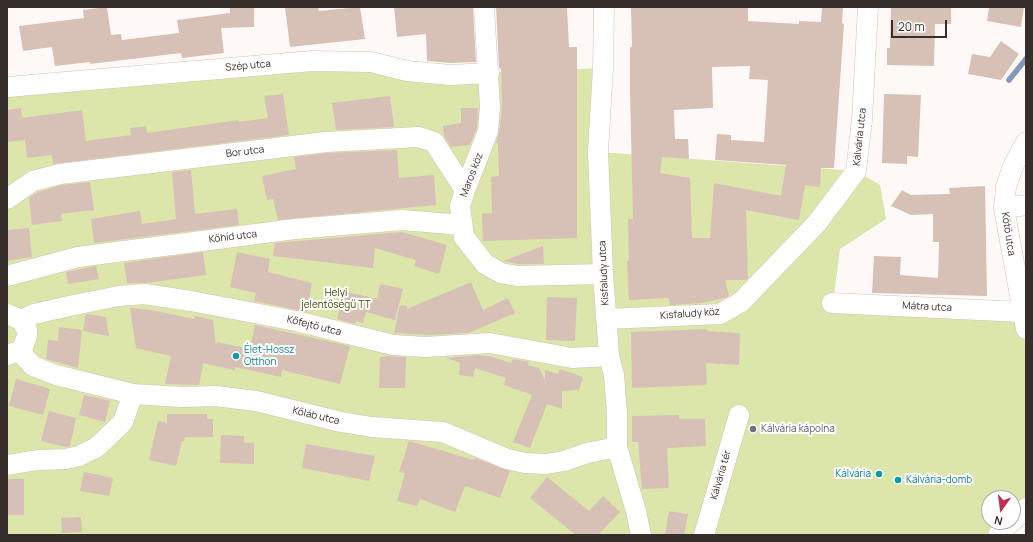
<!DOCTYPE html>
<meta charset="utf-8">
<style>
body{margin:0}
#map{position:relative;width:1033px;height:542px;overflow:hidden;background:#fef9f7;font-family:Manrope,sans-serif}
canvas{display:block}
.frame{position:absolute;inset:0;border:8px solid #362e2a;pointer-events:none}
.north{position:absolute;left:981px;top:490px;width:40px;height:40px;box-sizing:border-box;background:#fff;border:1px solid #afabaa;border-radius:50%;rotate:194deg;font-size:11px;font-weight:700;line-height:16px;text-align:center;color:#362e2a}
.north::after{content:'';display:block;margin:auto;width:14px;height:18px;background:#bf2f54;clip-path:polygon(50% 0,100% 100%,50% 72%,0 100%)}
.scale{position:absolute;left:891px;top:20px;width:56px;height:18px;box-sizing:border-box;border:2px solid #362e2a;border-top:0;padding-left:5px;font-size:12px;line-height:14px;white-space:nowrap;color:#362e2a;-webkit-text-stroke:3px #fff;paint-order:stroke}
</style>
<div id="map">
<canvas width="1033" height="542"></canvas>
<div class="frame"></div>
<div class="north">N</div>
<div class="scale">20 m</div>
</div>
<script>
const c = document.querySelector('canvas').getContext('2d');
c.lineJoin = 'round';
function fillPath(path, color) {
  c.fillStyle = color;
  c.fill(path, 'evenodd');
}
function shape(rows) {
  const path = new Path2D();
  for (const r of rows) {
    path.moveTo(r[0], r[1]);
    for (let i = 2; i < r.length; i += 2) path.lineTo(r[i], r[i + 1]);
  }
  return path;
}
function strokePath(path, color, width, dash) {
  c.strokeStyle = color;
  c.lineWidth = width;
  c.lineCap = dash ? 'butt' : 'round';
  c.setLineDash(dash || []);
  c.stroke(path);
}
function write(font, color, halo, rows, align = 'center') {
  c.font = font + ' Manrope,sans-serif';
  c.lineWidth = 4;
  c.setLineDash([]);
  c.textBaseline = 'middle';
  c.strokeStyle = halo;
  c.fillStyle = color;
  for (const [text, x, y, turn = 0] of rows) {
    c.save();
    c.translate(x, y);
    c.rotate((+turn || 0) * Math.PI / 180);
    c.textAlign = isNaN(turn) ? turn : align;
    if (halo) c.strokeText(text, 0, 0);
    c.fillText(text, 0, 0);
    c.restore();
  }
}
const green = shape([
 [312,61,479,73,603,68,599,152,856,171,880,185,886,219,840,249,833,303,1022,312,1026,329,1026,508,1013,520,1013,498,989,498,989,522,1011,522,998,535,7,535,7,87]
]);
const stream = shape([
 [1009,80,1026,59]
]);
const building = shape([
 [107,7,111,35,121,34,122,40,179,33,177,20,230,13,230,7,254,7,254,27,221,28,224,53,182,58,181,53,90,64,90,62,55,66,52,47,23,51,19,26,84,18,83,10],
 [285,7,318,7,319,11,360,7,365,39,290,47],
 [394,7,473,7,476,62,451,63,427,61,426,34,397,37],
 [496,7,567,7,569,47,577,47,577,238,483,241,482,214,492,213,491,177,499,176,498,143,496,143,499,132,502,109,501,69,499,68],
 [631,7,748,7,748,21,799,24,799,21,821,22,822,7,843,7,842,23,844,24,834,168,821,168,820,187,805,185,799,220,746,210,748,278,746,280,725,280,729,296,727,297,702,303,670,305,669,298,629,300,627,261,629,261,628,219,633,219,630,91,630,47,632,47],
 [750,66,749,79,768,80,764,142,731,140,731,135,717,134,715,160,786,165,781,196,714,183,710,238,692,238,690,178,660,173,662,157,689,159,688,139,675,139,674,110,713,108,712,67],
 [891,7,951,7,951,24,935,24,934,66,887,65,887,48,890,48],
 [989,7,1024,7,1021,27,987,21],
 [1001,41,1019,54,1001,80,968,74,972,54,990,57],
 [283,94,289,135,53,164,52,155,27,158,25,140,7,142,7,110,21,108,22,118,82,110,86,141,131,135,130,128,146,126,147,133,238,120,239,122,268,118,264,96],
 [884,94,921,95,918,157,907,156,907,164,882,163],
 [390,96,394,127,336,130,332,103],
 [461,108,478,108,477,128,470,145,451,147,444,136,443,126,461,123],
 [397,150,399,178,434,175,436,205,278,220,273,199,267,200,262,176,296,169,294,157,327,153],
 [191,170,195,214,237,209,239,225,94,243,91,219,140,211,142,224,176,219,172,172],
 [90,182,94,210,61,214,62,221,32,225,29,198,38,192,62,185],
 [985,186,987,296,872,293,874,256,901,257,900,275,938,278,939,242,933,242,933,214,911,215,891,206,902,190,911,195,950,194,949,188],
 [29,228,32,257,7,261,7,230],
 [402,232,447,245,439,274,414,266,416,260,375,248,373,268,273,256,275,243],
 [543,246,544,264,518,264,503,261],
 [203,252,206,275,146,283,127,283,124,263],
 [237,252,270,259,268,272,312,283,307,312,254,301,256,293,230,287],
 [96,266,99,279,68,284,66,272],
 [471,282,483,310,508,298,515,313,469,333,426,335,394,333,400,305,407,306,407,309],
 [380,284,403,289,395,320,366,312,363,323,356,321,355,324,337,319,344,291,377,299],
 [547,297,577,298,575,341,546,340],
 [130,308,152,310,194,319,195,316,213,320,216,346,217,342,250,349,255,325,350,346,340,384,282,370,281,377,235,367,235,370,203,363,199,385,165,384,171,356,136,348],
 [86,314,106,317,109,336,83,331],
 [59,327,82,330,78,368,46,359,48,340,58,341],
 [707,329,707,331,740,333,739,365,706,363,707,385,632,388,631,332],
 [478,355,493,357,511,363,513,359,529,362,528,365,539,368,545,380,545,370,558,374,560,369,583,377,579,390,562,391,562,409,547,404,530,448,513,442,532,395,504,385,506,378,475,368,473,377,459,375,460,363,446,358],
 [388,356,406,357,405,388,379,388,380,357],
 [16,379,50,389,43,415,9,406],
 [84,395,110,401,105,422,79,415],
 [49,411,76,418,70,446,66,447,41,441],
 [167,414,207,414,207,419,213,419,213,437,185,437,184,441,182,441,176,466,149,460,158,421,167,423],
 [679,415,679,419,705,419,706,446,667,448,669,488,642,489,638,442,632,442,632,416],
 [221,435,244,436,244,443,254,443,254,464,220,463],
 [409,441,474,460,475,458,510,471,500,498,465,486,455,512,420,499,417,506,397,501,405,473,399,472],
 [306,444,375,456,369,481,302,468],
 [84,472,113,478,109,496,80,491],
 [547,477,589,511,603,496,620,512,598,535,576,535,530,498],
 [7,479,24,479,24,515,7,515],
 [669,511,688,514,684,535,665,535],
 [81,517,82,532,62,533,61,518]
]);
const street = shape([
 [484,7,490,107,488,131,465,190,460,206,464,237,485,264,501,273,517,276,603,274],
 [604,7,603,68,598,152,603,274,609,356,614,375,617,414,617,447,636,511,641,535],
 [7,87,312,61,371,62,407,71,451,75,489,73],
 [1026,142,1013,166,1006,187,1004,208,1026,329],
 [7,199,33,181,60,174,326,142,419,137,434,142,465,190],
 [1004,208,1026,205],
 [7,276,78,257,295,229,402,220,462,225],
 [832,303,1022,312],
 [7,314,21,320,27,330,27,336,23,347,19,351,7,355],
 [606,319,720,314,741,302,817,223,856,171,862,120,868,7],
 [21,320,34,314,74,305,119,296,144,294,191,301,296,321,393,345,426,347,490,343,572,358,609,356],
 [19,351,33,366,56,375,133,394,182,397,215,396,256,401,341,422,372,427,443,432,507,459,525,463,546,464,564,461,587,453,617,447],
 [7,465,38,460,66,459,79,456,97,447,123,422,133,394],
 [1013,521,1026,508],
 [704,535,739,415],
 [998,535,1011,522]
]);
const markers = [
 [236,356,4,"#0f9aa8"],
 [753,429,4,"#6b7280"],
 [879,474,4,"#0f9aa8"],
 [898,480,4,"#0f9aa8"]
];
const streetNames = [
 ["Szép utca",248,66,-5],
 ["Kálvária utca",860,137,-84],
 ["Bor utca",245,152,-7],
 ["Maros köz",472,175,-69],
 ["Kötő utca",1008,234,81],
 ["Kőhíd utca",233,237,-7],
 ["Kisfaludy utca",604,273,-93],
 ["Mátra utca",927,307,3],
 ["Kisfaludy köz",690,314,-4],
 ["Kőfejtő utca",314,326,14],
 ["Kőláb utca",316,416,13],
 ["Kálvária tér",721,475,-74]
];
const parkNames = [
 ["Helyi",336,293],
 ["jelentőségű TT",336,305]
];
const cultureNames = [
 ["Élet-Hossz",244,350],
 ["Otthon",244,362],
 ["Kálvária",871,474,"right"],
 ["Kálvária-domb",906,480]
];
const worshipNames = [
 ["Kálvária kápolna",761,429]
];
fillPath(green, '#dce5aa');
strokePath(stream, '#8498b9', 5.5);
fillPath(building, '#d7c1b6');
strokePath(street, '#d6c1b6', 21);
strokePath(street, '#fff', 20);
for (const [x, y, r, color] of markers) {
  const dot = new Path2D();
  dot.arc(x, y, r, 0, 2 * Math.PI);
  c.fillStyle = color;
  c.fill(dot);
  strokePath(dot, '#fff', 1.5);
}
write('10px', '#362e2a', '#fff', streetNames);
write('10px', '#434902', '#fff', parkNames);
write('10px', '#0d838f', '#fff', cultureNames, 'left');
write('10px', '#5b616d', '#fff', worshipNames, 'left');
</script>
